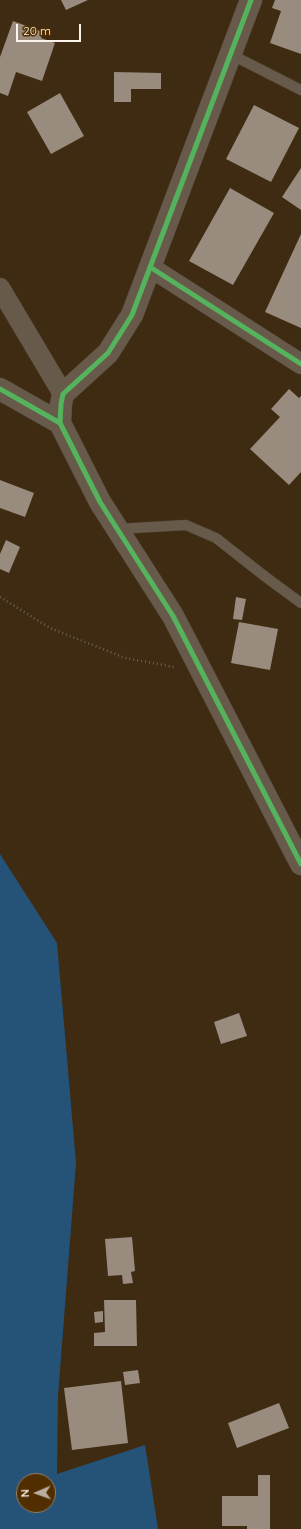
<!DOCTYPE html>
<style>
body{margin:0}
#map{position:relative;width:301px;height:1529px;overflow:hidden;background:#3e2b12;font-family:Quicksand,sans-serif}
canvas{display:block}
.north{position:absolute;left:16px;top:1473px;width:40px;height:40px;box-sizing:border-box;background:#502e00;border:1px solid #957d5e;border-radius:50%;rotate:268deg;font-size:11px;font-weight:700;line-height:16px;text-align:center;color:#fcf3ea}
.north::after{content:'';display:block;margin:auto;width:14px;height:18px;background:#baad9e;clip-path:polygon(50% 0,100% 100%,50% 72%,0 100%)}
.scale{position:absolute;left:16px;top:24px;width:65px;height:18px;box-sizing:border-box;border:2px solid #fcf3ea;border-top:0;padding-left:5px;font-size:12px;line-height:14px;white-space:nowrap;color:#fcf3ea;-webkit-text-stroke:3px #502e00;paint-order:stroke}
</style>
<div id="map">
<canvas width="301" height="1529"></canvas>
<div class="north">N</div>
<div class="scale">20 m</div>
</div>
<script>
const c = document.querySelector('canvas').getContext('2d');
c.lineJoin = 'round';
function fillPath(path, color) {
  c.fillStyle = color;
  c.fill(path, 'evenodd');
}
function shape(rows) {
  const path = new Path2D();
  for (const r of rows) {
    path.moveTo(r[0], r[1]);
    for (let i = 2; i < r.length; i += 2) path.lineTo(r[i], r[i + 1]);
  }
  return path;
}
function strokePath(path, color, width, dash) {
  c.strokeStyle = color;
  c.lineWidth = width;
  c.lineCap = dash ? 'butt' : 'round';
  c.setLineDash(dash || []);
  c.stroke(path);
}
const water = shape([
 [0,854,57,943,76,1163,58,1396,57,1474,145,1445,158,1529,0,1529],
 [24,1481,48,1481,48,1505,24,1505]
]);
const building = shape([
 [61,0,88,0,66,10],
 [275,0,301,0,301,54,270,43,281,11,272,8],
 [13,21,43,32,41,38,55,43,42,81,16,72,8,96,0,93,0,57],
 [114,72,161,73,161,89,131,89,131,102,114,102],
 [60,93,84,136,51,154,27,112],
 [254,105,299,128,271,182,226,159],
 [301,168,301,210,282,197],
 [230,188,274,213,233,285,189,261],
 [301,234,301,328,265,312],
 [289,389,299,398,301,396,301,472,289,485,250,449,280,417,271,409],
 [0,480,34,493,25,517,0,508],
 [6,540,20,547,9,573,0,569,0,554],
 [236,597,246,599,242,620,233,619],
 [239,622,278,629,270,670,231,663],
 [239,1013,247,1036,221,1044,214,1022],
 [132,1237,135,1271,131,1272,133,1283,123,1284,122,1275,108,1276,105,1239],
 [104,1300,136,1300,137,1346,94,1346,94,1333,105,1332],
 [103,1311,103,1322,95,1323,94,1312],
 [138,1370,140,1383,125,1385,123,1372],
 [121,1381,128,1443,72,1450,64,1388],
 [279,1403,289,1428,237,1448,228,1423],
 [258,1475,270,1475,270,1529,247,1529,247,1526,222,1526,222,1496,258,1496]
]);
const path = shape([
 [0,597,50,628,125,658,174,667]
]);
const lane = shape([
 [230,54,301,90],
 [117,529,186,525,216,538,267,578,301,603]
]);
const street = shape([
 [150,267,301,364],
 [0,288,63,394]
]);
const secondary = shape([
 [0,389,60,423,100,502,173,616,301,864],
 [60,423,61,404,63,394,108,353,132,315,251,0]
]);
const cycleway = shape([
 [150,267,301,364],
 [0,389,60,423,100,502,173,616,301,864],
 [60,423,61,404,63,394,108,353,132,315,251,0]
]);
fillPath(water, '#255378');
fillPath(building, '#998c7e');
strokePath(lane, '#4e4334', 11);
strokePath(street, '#4e4334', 21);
strokePath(secondary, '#4e4334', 23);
strokePath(path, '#6e6152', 2.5, [1, 3]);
strokePath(lane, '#685a4a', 10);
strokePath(street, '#685a4a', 20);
strokePath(secondary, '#685a4a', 22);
strokePath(cycleway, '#56b35d', 5);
</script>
